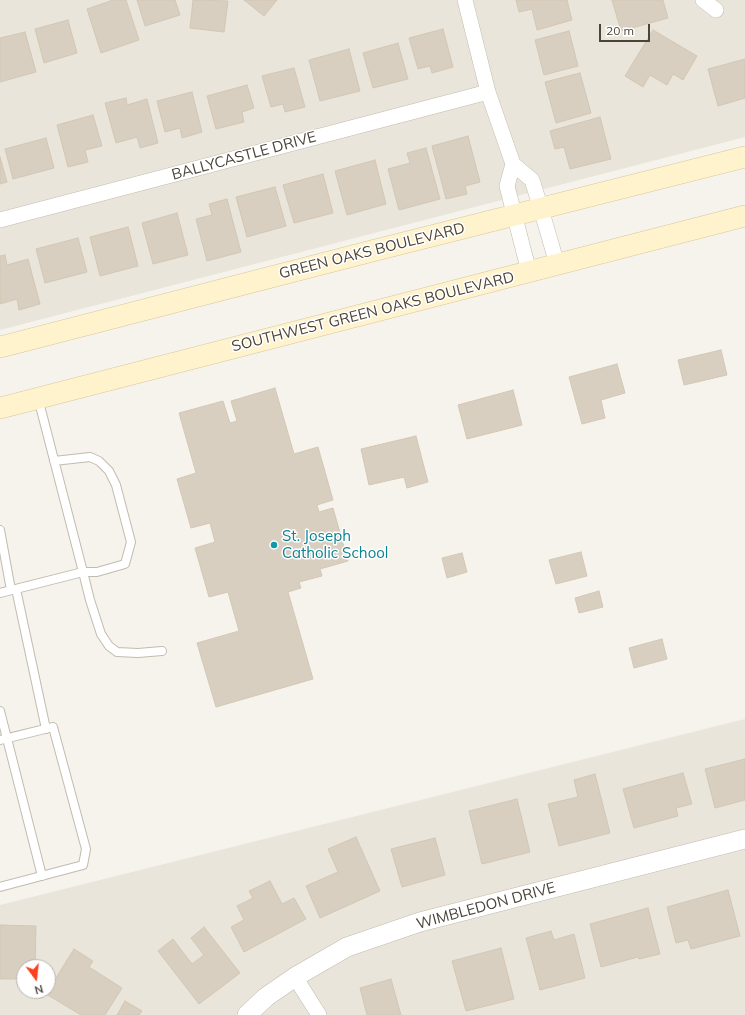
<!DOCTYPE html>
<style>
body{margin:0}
#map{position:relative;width:745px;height:1015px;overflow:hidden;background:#f6f3ec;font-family:Mulish,sans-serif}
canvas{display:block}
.north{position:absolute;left:16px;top:959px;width:40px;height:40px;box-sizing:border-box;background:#fff;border:1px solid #b7b4b0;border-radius:50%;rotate:165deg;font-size:11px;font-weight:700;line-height:16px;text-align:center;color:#4b4439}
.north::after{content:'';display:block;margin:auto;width:14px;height:18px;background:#fc3f1d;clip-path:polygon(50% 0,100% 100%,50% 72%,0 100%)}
.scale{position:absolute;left:599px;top:24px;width:51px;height:18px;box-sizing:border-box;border:2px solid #4b4439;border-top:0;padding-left:5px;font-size:12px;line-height:14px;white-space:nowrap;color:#4b4439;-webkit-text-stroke:3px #fff;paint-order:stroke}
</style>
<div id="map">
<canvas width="745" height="1015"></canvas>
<div class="north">N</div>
<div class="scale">20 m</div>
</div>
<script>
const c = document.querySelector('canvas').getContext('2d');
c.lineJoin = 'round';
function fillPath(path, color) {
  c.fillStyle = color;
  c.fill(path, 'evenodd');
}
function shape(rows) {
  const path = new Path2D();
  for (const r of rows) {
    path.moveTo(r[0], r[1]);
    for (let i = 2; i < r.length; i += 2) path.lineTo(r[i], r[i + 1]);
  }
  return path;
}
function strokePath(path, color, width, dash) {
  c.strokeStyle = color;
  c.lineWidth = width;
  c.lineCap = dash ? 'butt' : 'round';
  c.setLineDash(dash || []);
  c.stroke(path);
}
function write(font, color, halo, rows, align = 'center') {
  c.font = font + ' Mulish,sans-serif';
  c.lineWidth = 3;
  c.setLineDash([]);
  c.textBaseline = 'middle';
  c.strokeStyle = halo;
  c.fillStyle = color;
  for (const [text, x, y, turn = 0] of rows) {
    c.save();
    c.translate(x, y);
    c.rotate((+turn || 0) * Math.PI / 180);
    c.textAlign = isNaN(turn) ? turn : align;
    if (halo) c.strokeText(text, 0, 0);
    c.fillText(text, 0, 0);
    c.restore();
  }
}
const residential = shape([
 [0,0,745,0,745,137,0,330],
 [745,719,745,1015,0,1015,0,905],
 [24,967,48,967,48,991,24,991]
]);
const building = shape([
 [113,0,126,0,139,40,101,53,87,9,113,0],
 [137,0,175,0,180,15,145,26,137,0],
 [193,0,228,1,224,32,190,28,193,0],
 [244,0,277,0,264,16,244,0],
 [516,0,567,0,572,20,537,30,532,9,519,12,516,0],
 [612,0,663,0,668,18,621,31,612,0],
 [68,20,77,53,44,63,35,29,68,20],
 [443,29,453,67,432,73,430,66,418,69,409,38,443,29],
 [653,30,697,56,683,80,673,74,667,85,650,75,643,87,625,76,653,30],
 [569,31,578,66,544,75,535,40,569,31],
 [25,32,36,72,0,82,0,38,25,32],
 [398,43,408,79,373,88,363,53,398,43],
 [349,49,360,91,320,101,309,60,349,49],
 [745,59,745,98,718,106,708,69,745,59],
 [294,68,305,107,285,112,283,104,271,107,262,76,294,68],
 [580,73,591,113,556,123,545,82,580,73],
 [247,85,254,108,242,112,244,122,216,129,207,96,247,85],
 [192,92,202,132,182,138,180,128,165,132,157,101,192,92],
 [126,98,127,105,147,99,158,143,140,148,137,137,116,143,105,103,126,98],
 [93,115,102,146,85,150,88,162,68,167,57,125,93,115],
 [600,117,611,159,570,169,564,147,555,149,550,131,600,117],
 [468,136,480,182,465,186,467,194,446,199,432,146,468,136],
 [46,138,54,168,13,179,5,149,46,138],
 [426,148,440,199,399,210,388,169,410,163,407,153,426,148],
 [0,157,7,182,0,184,0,157],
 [375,160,386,204,347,215,335,171,375,160],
 [323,174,333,213,294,223,283,185,323,174],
 [275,187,286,226,247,237,236,197,275,187],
 [227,199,241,252,207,261,196,219,212,215,209,204,227,199],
 [177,213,188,255,153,264,142,223,177,213],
 [128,227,138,266,100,276,90,237,128,227],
 [78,238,87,272,45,283,36,249,78,238],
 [5,255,7,265,28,259,40,304,19,310,17,299,0,304,0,256,5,255],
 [721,350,727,375,684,385,678,360,721,350],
 [617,364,625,393,601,400,605,418,582,424,569,377,617,364],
 [275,388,294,454,318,447,333,500,317,505,319,512,333,508,348,561,320,569,322,576,299,582,301,588,288,592,313,679,216,707,197,643,239,631,228,592,209,597,195,548,215,542,210,523,191,528,177,479,196,473,179,413,223,401,230,423,237,421,231,401,275,388],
 [513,390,522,425,467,439,458,405,513,390],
 [416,436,428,482,407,488,404,477,369,485,361,449,416,436],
 [581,552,587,576,556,584,549,560,581,552],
 [462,553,467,572,447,578,442,558,462,553],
 [599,591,603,607,579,613,575,598,599,591],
 [662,639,667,659,634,668,629,648,662,639],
 [745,759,745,800,715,808,705,769,745,759],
 [683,773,692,804,676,808,678,816,634,828,623,789,683,773],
 [595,774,610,833,559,846,548,804,578,797,574,780,595,774],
 [517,799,530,852,482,864,469,811,517,799],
 [356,837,380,891,320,918,306,886,338,872,328,849,356,837],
 [435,838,445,875,402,887,391,849,435,838],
 [270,881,282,904,294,898,306,919,244,952,231,927,244,920,237,906,253,898,249,891,270,881],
 [728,890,740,936,691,949,688,940,676,943,667,907,728,890],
 [648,908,660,954,639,959,638,957,601,967,590,924,648,908],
 [0,925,36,926,35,967,24,967,24,979,0,979,0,925],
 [204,927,240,973,199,1004,158,951,173,939,192,964,204,955,191,938,204,927],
 [551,931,554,940,574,934,585,978,540,990,526,938,551,931],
 [501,948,514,999,466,1011,452,961,501,948],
 [74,949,93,961,89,967,122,988,105,1015,81,1015,46,994,74,949],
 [391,979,401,1015,367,1015,360,988,391,979],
 [125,1001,142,1011,139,1015,117,1015,125,1001]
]);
const service = shape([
 [54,461,90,457,99,461,109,471,116,485,131,542,125,564,97,572,83,572,90,600,101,634,109,646,117,652,138,653,162,651],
 [0,530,11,590],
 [16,589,46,729],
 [0,593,83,572,38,398],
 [0,711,42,876],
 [0,740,53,727,86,849,83,865,0,887]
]);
const minor = shape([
 [465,0,488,92,513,164,532,180,541,209,557,264],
 [703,0,716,10],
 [513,164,507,186,529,272],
 [0,220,488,92],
 [295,977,319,1015]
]);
const tertiary = shape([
 [247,1015,266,997,295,977,347,947,420,922,745,839]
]);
const secondary = shape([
 [0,347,368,252,745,157],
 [0,408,745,216]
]);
const markers = [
 [274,545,4,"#0f9aa8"]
];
const streetNames = [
 ["BALLYCASTLE DRIVE",244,156,-15],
 ["GREEN OAKS BOULEVARD",372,251,-14],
 ["SOUTHWEST GREEN OAKS BOULEVARD",373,312,-14],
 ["WIMBLEDON DRIVE",486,906,-15]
];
const cultureNames = [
 ["St. Joseph",282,536],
 ["Catholic School",282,553]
];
fillPath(residential, '#eae5da');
fillPath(building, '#d8cfc1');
strokePath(building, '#d3c7b4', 1);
strokePath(service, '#c2bbae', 10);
strokePath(minor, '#c2bbae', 16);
strokePath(tertiary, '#c2bbae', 20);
strokePath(secondary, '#d6c79b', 22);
strokePath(service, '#fff', 8);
strokePath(minor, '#fff', 15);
strokePath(tertiary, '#fff', 19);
strokePath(secondary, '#fff3cd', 21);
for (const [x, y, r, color] of markers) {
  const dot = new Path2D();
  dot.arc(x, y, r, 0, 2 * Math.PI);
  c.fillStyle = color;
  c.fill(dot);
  strokePath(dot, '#fff', 1.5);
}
write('15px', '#4b4439', '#fff', streetNames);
write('15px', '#0d838f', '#fff', cultureNames, 'left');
</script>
